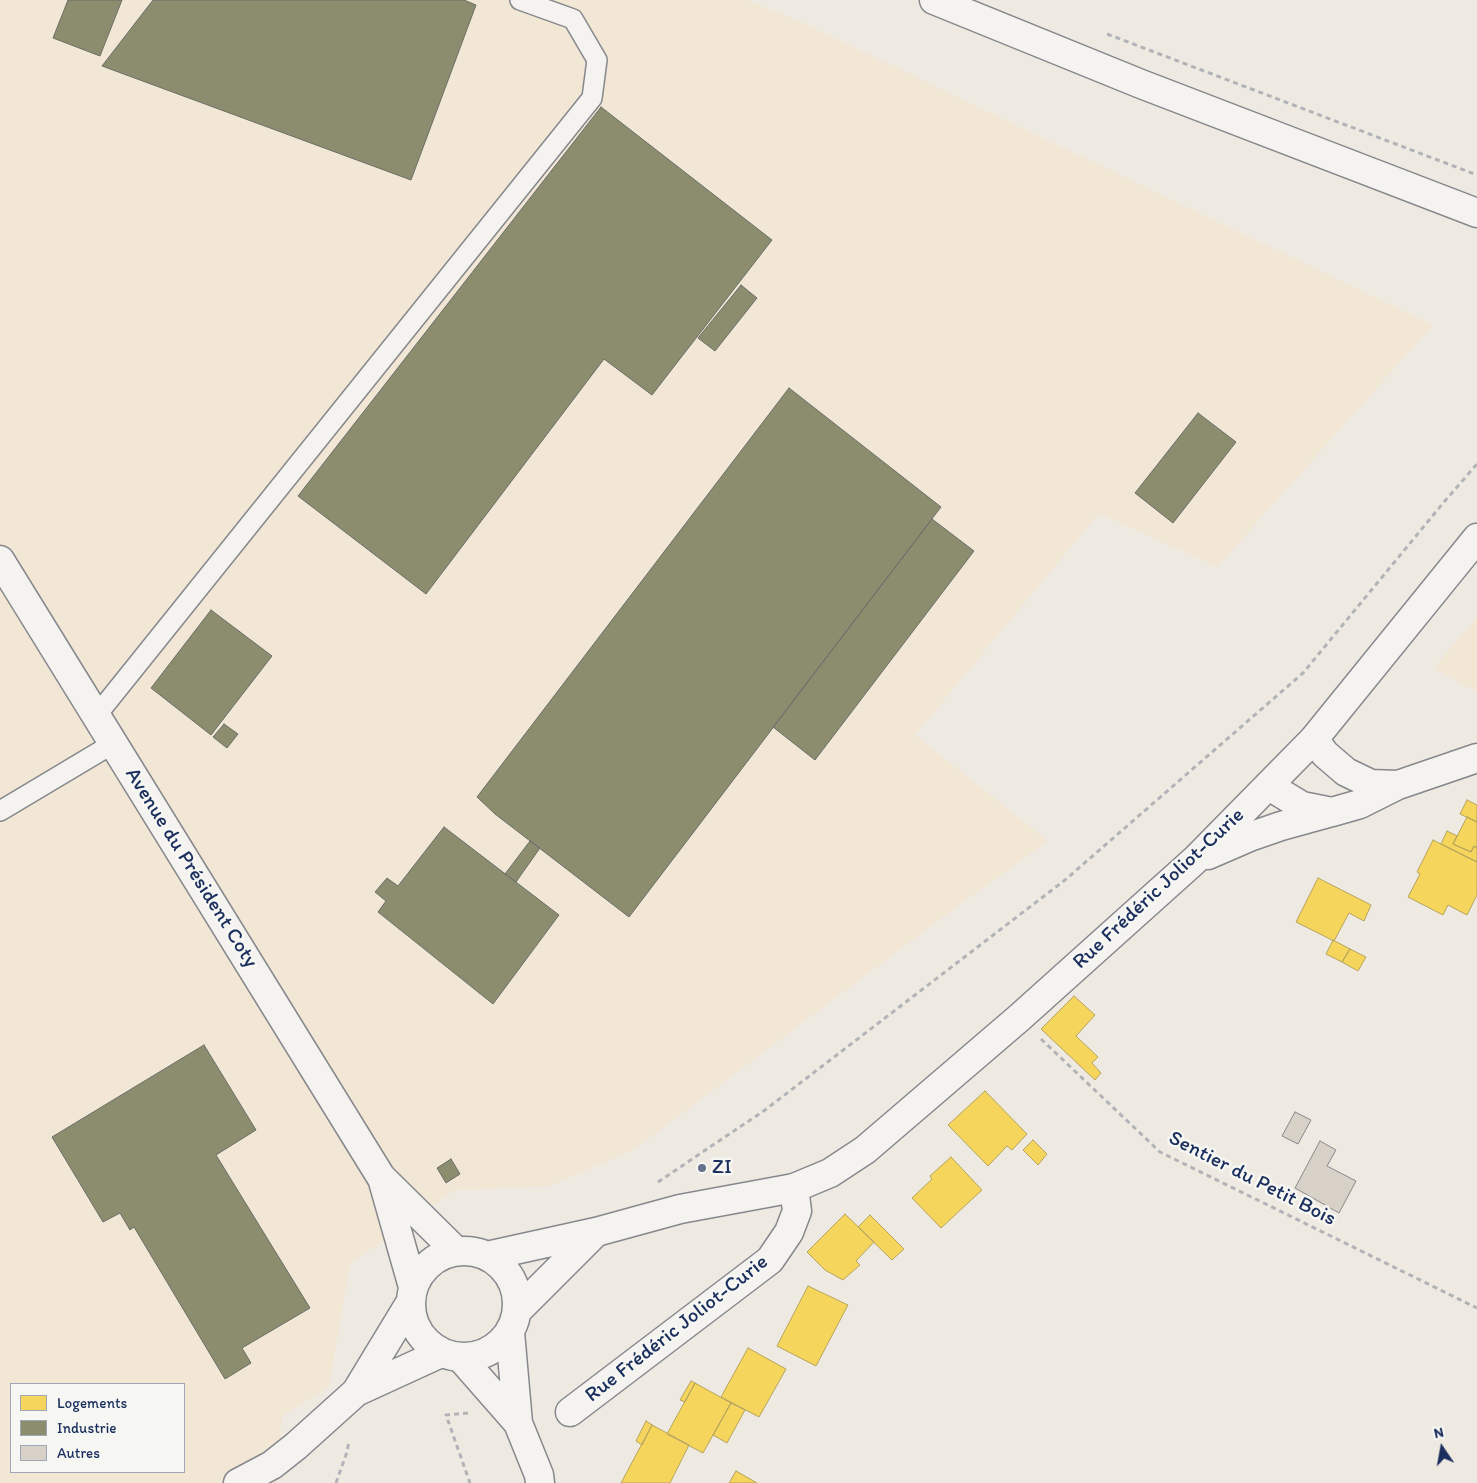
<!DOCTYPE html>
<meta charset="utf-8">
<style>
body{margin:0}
#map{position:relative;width:1477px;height:1483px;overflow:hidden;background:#efeae1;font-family:Itim,sans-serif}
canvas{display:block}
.legend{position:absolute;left:10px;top:1383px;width:175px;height:90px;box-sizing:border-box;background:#f6f6f2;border:1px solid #9ea6b7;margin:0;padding:6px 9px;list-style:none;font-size:15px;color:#1b2f5e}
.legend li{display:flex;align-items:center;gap:10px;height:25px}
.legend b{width:25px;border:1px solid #9ea6b7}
.north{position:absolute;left:1417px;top:1423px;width:50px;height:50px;-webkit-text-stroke:4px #f6f6f2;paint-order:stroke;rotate:348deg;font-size:14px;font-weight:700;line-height:20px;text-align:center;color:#1b2f5e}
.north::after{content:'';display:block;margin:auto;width:18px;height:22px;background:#1b2f5e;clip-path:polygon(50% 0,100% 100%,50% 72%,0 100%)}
</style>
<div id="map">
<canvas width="1477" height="1483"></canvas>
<ul class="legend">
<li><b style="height:14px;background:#f6d55c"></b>Logements</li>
<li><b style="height:14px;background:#8c8c6e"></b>Industrie</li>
<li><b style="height:14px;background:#d7d1c7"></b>Autres</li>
</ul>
<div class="north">N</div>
</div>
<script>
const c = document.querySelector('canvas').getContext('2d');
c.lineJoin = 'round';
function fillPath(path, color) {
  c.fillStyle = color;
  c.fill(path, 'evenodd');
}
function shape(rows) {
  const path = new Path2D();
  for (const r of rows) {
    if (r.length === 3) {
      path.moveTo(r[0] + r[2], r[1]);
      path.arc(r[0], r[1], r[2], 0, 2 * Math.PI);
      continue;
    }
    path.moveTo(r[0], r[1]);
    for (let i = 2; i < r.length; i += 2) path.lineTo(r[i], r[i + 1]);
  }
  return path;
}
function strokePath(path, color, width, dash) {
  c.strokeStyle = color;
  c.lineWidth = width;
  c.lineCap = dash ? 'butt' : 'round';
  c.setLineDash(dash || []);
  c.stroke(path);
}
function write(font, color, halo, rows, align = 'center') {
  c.font = font + ' Itim,sans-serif';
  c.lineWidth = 5;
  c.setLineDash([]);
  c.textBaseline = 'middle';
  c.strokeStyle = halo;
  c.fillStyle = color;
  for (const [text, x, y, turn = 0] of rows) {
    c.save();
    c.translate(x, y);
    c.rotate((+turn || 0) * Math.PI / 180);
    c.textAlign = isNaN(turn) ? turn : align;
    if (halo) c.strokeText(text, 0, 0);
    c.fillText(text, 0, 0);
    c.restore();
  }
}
const built = shape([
 [0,0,747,0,799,21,1433,325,1217,567,1099,513,915,735,1048,841,951,911,635,1149,550,1186,455,1190,350,1264,329,1387,282,1416,277,1483,0,1483],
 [11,1384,184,1384,184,1472,11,1472],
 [1477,617,1477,692,1434,668]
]);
const homes = shape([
 [1467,800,1477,805,1477,822,1460,814,1467,800],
 [1467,817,1477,822,1477,848,1474,846,1471,852,1453,844,1467,817],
 [1447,831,1457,836,1453,844,1471,852,1474,846,1477,848,1477,862,1441,844,1447,831],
 [1433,840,1477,862,1477,895,1467,915,1448,905,1443,915,1408,897,1420,874,1417,872,1433,840],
 [1318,878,1371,905,1364,921,1349,913,1334,941,1296,922,1318,878],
 [1333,940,1350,949,1342,962,1326,954,1333,940],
 [1350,949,1366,957,1358,971,1342,962,1350,949],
 [1074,996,1095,1015,1076,1036,1098,1057,1092,1063,1101,1073,1095,1080,1041,1029,1074,996],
 [985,1091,1027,1134,1012,1150,1007,1146,988,1166,948,1125,985,1091],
 [1033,1140,1047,1154,1038,1165,1023,1150,1033,1140],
 [951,1157,982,1190,941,1228,912,1198,932,1179,930,1176,951,1157],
 [845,1214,874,1242,856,1261,860,1265,843,1280,825,1270,807,1252,845,1214],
 [870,1215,904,1249,892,1260,858,1227,870,1215],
 [808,1286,848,1305,816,1366,777,1346,808,1286],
 [748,1348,786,1369,759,1417,721,1397,748,1348],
 [691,1381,695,1383,685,1402,680,1400,691,1381],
 [695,1383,731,1403,703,1453,667,1434,695,1383],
 [731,1403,745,1410,727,1443,713,1435,731,1403],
 [646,1421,652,1425,642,1445,636,1441,646,1421],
 [652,1425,689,1445,670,1483,621,1483,652,1425],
 [736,1471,757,1483,729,1483,736,1471]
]);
const industry = shape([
 [68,0,122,0,100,56,53,38,68,0],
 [153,0,464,0,476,5,411,180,102,66,153,0],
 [601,107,772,240,652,395,604,359,426,594,298,496,601,107],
 [741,285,757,298,715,351,698,338,741,285],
 [789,388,941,507,629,917,495,814,477,797,789,388],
 [1198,413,1236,442,1173,523,1135,493,1198,413],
 [932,519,974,551,815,760,773,727,932,519],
 [211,610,272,656,211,735,151,688,211,610],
 [224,724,238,734,227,748,213,737,224,724],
 [444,827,559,915,493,1004,378,912,386,901,375,892,387,878,398,886,444,827],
 [530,841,540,848,516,882,505,874,530,841],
 [204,1045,256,1130,216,1155,310,1308,242,1348,251,1363,225,1379,134,1227,130,1230,120,1213,103,1222,52,1137,204,1045],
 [451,1159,460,1174,446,1183,437,1168,451,1159]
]);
const building = shape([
 [1295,1112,1311,1120,1298,1144,1282,1136,1295,1112],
 [1320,1141,1336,1150,1327,1166,1356,1181,1339,1213,1295,1188,1320,1141]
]);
const path = shape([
 [1107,34,1477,175],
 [1041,1039,1160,1152,1477,1308],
 [658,1182,765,1110,1065,880,1303,673,1444,502,1477,464],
 [468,1413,446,1415,470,1483],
 [336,1483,347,1452,349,1441]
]);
const lane = shape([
 [96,716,592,98,597,60,573,19,520,0],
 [0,811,114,743]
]);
const street = shape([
 [510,1332,518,1423],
 [461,1358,518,1423,539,1475,540,1483],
 [570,1412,770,1260,789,1232,797,1211,794,1188]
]);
const secondary = shape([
 [0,560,381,1177,456,1251],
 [1314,739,1325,754,1346,772,1371,784,1398,785],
 [1269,786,1302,806,1332,812,1360,804,1398,785,1477,758],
 [1208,855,1252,836,1281,826,1328,813],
 [382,1178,413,1287],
 [464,1304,53],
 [487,1256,596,1232,680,1209,794,1188,830,1173,865,1150,1019,1018,1195,860,1314,739,1477,538],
 [518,1310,596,1232],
 [356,1392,441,1353],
 [238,1483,272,1465,296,1446,356,1392,410,1303]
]);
const primary = shape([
 [934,0,1141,84,1477,213]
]);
const markers = [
 [702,1168,5,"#65708c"]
];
const streetNames = [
 ["Avenue du Président Coty",191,868,58],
 ["Rue Frédéric Joliot-Curie",1159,889,-43],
 ["Sentier du Petit Bois",1252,1179,27],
 ["Rue Frédéric Joliot-Curie",677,1329,-38]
];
const poiNames = [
 ["ZI",712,1168]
];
fillPath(built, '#f2e6d5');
fillPath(homes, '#f6d55c');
strokePath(homes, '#b4a35d', 1);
fillPath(industry, '#8c8c6e');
strokePath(industry, '#6a7069', 1);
fillPath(building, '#d7d1c7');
strokePath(building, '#86888d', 1);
strokePath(lane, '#86888d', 22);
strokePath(street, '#86888d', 31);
strokePath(secondary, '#86888d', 31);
strokePath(primary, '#86888d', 31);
strokePath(path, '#b1b3b6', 3, [5, 4]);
strokePath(lane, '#f4f3f0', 19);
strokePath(street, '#f4f3f0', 28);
strokePath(secondary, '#f4f3f0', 28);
strokePath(primary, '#f4f3f0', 28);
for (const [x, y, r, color] of markers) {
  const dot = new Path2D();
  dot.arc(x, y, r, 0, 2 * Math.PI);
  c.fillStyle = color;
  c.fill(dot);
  strokePath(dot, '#f6f6f2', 2);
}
write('21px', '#1b2f5e', '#f6f6f2', streetNames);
write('21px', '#1b2f5e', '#f6f6f2', poiNames, 'left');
</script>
